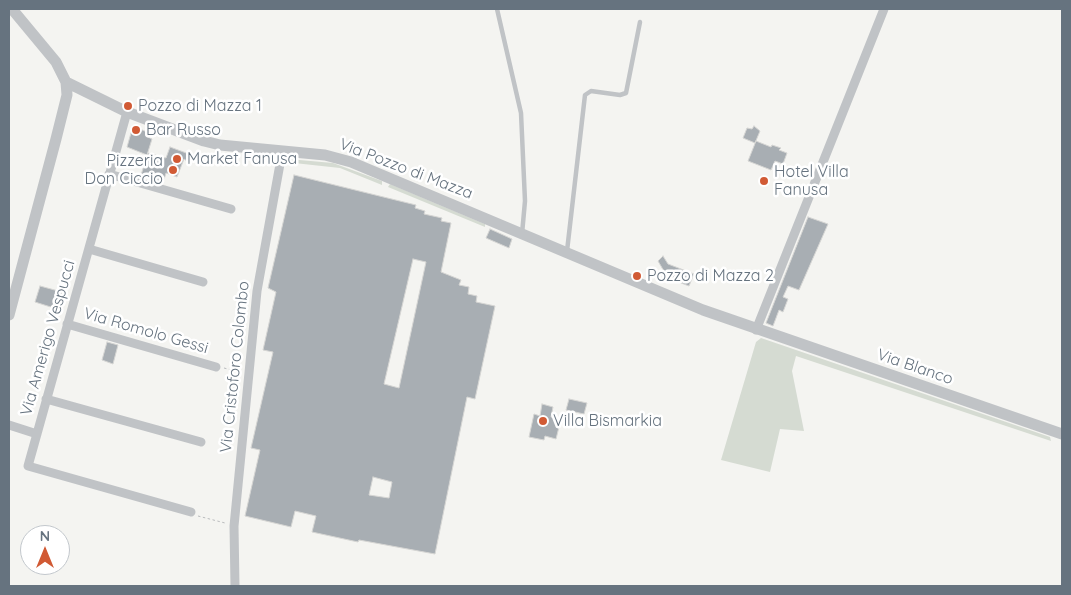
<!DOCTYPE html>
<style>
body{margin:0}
#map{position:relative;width:1071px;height:595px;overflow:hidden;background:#f4f4f1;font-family:Quicksand,sans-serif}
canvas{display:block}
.frame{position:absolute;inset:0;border:10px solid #66737f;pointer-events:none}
.north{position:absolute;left:20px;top:525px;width:50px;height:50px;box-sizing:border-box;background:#fff;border:1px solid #c2c7cc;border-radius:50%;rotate:0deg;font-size:14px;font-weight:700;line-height:20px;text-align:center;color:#66737f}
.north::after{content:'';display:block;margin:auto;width:18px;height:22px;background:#d15a34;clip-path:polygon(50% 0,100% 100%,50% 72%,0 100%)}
</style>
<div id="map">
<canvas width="1071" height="595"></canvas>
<div class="frame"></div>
<div class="north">N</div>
</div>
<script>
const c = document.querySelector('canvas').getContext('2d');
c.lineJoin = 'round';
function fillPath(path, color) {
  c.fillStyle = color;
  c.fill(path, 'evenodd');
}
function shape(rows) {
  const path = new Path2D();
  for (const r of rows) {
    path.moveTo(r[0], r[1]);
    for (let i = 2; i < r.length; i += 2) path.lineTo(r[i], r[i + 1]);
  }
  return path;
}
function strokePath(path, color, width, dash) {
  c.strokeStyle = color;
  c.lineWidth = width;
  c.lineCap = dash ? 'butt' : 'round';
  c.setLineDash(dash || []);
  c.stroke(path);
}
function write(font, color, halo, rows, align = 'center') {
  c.font = font + ' Quicksand,sans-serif';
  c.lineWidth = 5;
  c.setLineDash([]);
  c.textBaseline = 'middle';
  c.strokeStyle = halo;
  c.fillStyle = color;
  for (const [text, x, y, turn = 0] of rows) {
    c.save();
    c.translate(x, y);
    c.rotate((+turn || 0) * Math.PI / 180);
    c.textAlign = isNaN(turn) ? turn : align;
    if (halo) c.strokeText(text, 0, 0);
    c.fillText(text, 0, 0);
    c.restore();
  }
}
const green = shape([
 [288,159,333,163,382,181,382,185,340,168,285,162],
 [390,184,485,224,485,227,388,187],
 [761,338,1050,437,1051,441,796,356,792,371,804,431,780,429,770,472,721,460,756,342]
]);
const building = shape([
 [133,126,147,132,146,136,152,139,147,155,127,147,133,126],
 [754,126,760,131,755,143,743,138,747,128,752,129,754,126],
 [756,141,771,147,772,145,781,148,779,150,787,153,783,164,775,161,771,170,748,161,756,141],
 [170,147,189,154,187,161,184,159,177,177,166,173,163,183,141,175,148,153,166,158,170,147],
 [294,175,416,205,415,208,425,211,424,214,442,218,441,221,451,223,441,272,461,280,459,285,469,287,468,294,477,296,476,302,495,306,475,399,467,397,435,554,359,540,358,542,312,532,316,516,295,511,291,527,245,516,260,450,251,448,273,352,263,350,276,292,268,288,294,175],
 [413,259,426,262,399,388,384,384,413,259],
 [373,477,392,482,389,498,369,495,373,477],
 [808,217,828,224,799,290,788,286,783,297,788,299,783,312,779,310,773,326,766,323,808,217],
 [490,229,512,239,509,248,486,238,490,229],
 [663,256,668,264,694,274,689,286,668,278,658,261,663,256],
 [40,286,62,292,57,309,35,302,40,286],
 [107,342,118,345,113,364,102,360,107,342],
 [569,399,587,403,584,414,566,410,569,399],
 [542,404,553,407,551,417,561,419,556,439,545,436,544,440,529,437,534,414,540,416,542,404]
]);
const path = shape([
 [224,368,239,372],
 [198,516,225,523]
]);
const service = shape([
 [497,9,521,113,525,201,522,234],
 [567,251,585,95,591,91,620,95,626,93,640,22]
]);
const minor = shape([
 [127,112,28,466,191,512],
 [109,174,231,209],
 [89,249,203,282],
 [67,324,216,367],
 [756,330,884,9],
 [46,399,201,442],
 [9,425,37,434],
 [235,586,234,526,257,291,282,153]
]);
const tertiary = shape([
 [12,9,56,62,66,82,127,112,204,141,220,145,325,155,351,162,703,310,1062,434],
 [9,315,56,139,67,95,66,82]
]);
const markers = [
 [128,106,5,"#d15a34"],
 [136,130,5,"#d15a34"],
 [177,159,5,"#d15a34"],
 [173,170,5,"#d15a34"],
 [764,181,5,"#d15a34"],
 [637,276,5,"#d15a34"],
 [543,421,5,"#d15a34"]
];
const poiNames = [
 ["Pozzo di Mazza 1",138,106],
 ["Bar Russo",146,130],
 ["Market Fanusa",187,159],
 ["Pizzeria",163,161,"right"],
 ["Don Ciccio",163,179,"right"],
 ["Hotel Villa",774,172],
 ["Fanusa",774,190],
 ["Pozzo di Mazza 2",647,276],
 ["Villa Bismarkia",553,421]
];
const streetNames = [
 ["Via Pozzo di Mazza",406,169,21],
 ["Via Romolo Gessi",146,331,16],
 ["Via Amerigo Vespucci",48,338,-74],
 ["Via Cristoforo Colombo",235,367,-84],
 ["Via Blanco",915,367,19]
];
fillPath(green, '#d5dbd2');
fillPath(building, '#a8aeb3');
strokePath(building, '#d5d5d3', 1);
strokePath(path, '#b9bbbd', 1, [2.5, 2.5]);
strokePath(service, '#c0c3c6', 4.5);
strokePath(minor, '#c0c3c6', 9);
strokePath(tertiary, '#c0c3c6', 11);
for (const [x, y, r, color] of markers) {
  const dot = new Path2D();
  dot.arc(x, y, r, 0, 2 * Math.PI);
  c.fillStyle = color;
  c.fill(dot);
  strokePath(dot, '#fff', 2);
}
write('16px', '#66737f', '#fff', poiNames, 'left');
write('16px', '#66737f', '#fff', streetNames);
</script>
